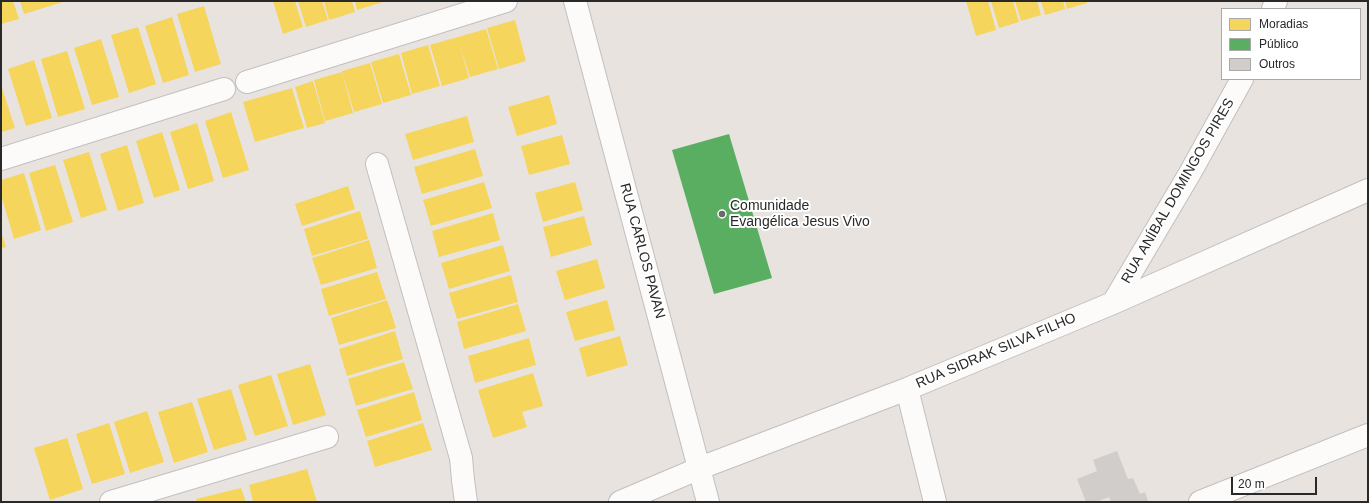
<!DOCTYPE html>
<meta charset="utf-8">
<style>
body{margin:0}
#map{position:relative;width:1369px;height:503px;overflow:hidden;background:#e8e3de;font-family:Helvetica,sans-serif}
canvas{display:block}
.frame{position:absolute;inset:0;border:2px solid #292929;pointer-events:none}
.legend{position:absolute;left:1221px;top:8px;width:140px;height:72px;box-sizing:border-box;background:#fff;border:1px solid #a9a9a9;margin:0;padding:5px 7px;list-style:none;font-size:12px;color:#292929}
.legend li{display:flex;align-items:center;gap:8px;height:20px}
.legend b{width:20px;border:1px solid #a9a9a9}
.scale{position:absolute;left:1231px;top:477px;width:86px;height:18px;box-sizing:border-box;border:2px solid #292929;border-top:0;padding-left:5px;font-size:12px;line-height:14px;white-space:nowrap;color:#292929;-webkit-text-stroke:3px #fff;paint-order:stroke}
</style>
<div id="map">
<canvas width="1369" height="503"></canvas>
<div class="frame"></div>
<ul class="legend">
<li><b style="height:11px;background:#f6d55c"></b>Moradias</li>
<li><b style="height:11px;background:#5aae61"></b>Público</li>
<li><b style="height:11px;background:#d0cdca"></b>Outros</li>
</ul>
<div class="scale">20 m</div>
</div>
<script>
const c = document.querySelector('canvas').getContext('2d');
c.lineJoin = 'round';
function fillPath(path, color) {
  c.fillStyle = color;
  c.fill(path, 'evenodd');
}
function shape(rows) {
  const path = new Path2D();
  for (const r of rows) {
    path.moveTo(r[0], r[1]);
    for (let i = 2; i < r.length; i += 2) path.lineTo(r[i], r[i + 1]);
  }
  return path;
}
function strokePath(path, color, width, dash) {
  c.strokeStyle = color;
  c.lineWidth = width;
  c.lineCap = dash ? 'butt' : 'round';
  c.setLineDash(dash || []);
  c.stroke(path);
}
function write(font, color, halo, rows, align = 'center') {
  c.font = font + ' Helvetica,sans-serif';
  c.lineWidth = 4;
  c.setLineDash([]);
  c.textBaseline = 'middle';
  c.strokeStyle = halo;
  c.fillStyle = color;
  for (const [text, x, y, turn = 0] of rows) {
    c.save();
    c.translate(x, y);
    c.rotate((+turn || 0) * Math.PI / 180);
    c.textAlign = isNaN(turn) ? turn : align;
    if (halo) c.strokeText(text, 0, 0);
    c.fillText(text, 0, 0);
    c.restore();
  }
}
const homes = shape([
 [1,1,13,1,19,19,1,24],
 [20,1,66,1,24,14],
 [273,1,295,1,303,27,283,34],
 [298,1,322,1,328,20,306,27],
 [324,1,352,1,355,12,329,20],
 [355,1,386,1,357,10],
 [966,1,988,1,996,30,976,36],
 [991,1,1013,1,1019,22,999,28],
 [1015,1,1037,1,1041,15,1021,21],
 [1041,1,1063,1,1065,9,1045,15],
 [1065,1,1087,1,1087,3,1067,9],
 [204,6,221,64,195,72,177,14],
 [172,17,189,75,163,83,145,26],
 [515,20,526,61,499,69,487,28],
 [138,27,156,84,129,93,111,35],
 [486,29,498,69,470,77,459,43,469,78,442,86,430,45],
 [101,39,119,97,92,105,74,48],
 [428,45,440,86,412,94,401,53],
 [67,51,85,109,58,117,41,59],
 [399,54,411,95,383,103,371,62],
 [34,60,52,118,26,126,8,69],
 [370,63,382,104,354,112,342,71],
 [342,72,353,113,325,121,314,80],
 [313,81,325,123,307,128,295,87],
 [1,85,15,128,1,132],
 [292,88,304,128,255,142,243,102],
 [549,95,557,124,517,136,508,107],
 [231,112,249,170,223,178,205,121],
 [467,116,474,142,413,160,405,134],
 [197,123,214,181,188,189,170,132],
 [162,132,180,190,154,198,136,141],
 [562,135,570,164,529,175,521,146],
 [127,145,144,203,118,211,100,154],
 [475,149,483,176,422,194,414,167],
 [89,152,107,210,81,218,63,160],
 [55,165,73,222,46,231,29,173],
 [24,173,41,230,14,239,1,195,1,180],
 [484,182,492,208,431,226,423,200],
 [575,182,583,210,543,222,535,193],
 [348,186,355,209,302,226,295,204],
 [360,211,368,239,312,256,304,229],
 [493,213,500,240,439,257,432,231],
 [584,216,592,245,551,257,543,227],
 [1,232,6,247,1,248],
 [369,240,377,268,321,285,312,258],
 [503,245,510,271,449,289,441,263],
 [597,259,605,288,565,300,556,271],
 [377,272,386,299,329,316,321,289],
 [511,275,518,302,457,319,449,293],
 [387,300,396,328,339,345,331,318],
 [607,300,615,330,575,341,566,312],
 [518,304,526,331,464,349,457,322],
 [395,331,403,359,347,376,339,349],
 [620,336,628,365,587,377,579,348],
 [529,338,536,365,475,383,468,356],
 [404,362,413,389,356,406,348,379],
 [310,364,326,415,293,425,277,374],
 [533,373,543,406,522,412,527,427,493,438,478,390],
 [271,375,288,426,255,436,238,385],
 [231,389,247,440,214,450,197,399],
 [414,392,422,420,366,437,357,410],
 [192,402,208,452,174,463,158,412],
 [147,411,164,462,130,473,114,422],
 [109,423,125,474,92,484,76,434],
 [423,423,432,450,375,467,367,441],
 [67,438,83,489,50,500,34,448],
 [307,469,317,502,253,502,249,485],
 [241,488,246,502,197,502,196,499]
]);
const public = shape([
 [729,134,772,278,714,294,672,150]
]);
const building = shape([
 [1117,451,1128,479,1133,478,1140,494,1145,492,1148,501,1145,502,1111,502,1109,497,1096,502,1086,502,1077,479,1097,471,1093,460]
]);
const minor = shape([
 [575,1,708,502],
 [1273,9,1276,1],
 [247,82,506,1],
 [1,159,224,89],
 [377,164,461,458,463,480,466,502],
 [1113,303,1190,173,1242,79],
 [907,389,935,502],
 [111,502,327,437],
 [620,502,700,468,907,389,1113,303,1368,190],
 [1200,502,1368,435]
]);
const markers = [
 [722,214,4,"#6c6a68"]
];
const streetNames = [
 ["RUA ANÍBAL DOMINGOS PIRES",1178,191,-60],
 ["RUA CARLOS PAVAN",642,251,75],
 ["RUA SIDRAK SILVA FILHO",996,351,-23]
];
const poiNames = [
 ["Comunidade",730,206],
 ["Evangélica Jesus Vivo",730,222]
];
fillPath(homes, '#f6d55c');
fillPath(public, '#5aae61');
fillPath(building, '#d0cdca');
strokePath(minor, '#c1bfc0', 24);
strokePath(minor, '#fcfbfa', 22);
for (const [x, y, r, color] of markers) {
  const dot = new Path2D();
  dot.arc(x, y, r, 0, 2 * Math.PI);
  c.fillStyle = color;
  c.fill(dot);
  strokePath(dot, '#fff', 1.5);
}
write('14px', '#292929', '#fff', streetNames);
write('14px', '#292929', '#fff', poiNames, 'left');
</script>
